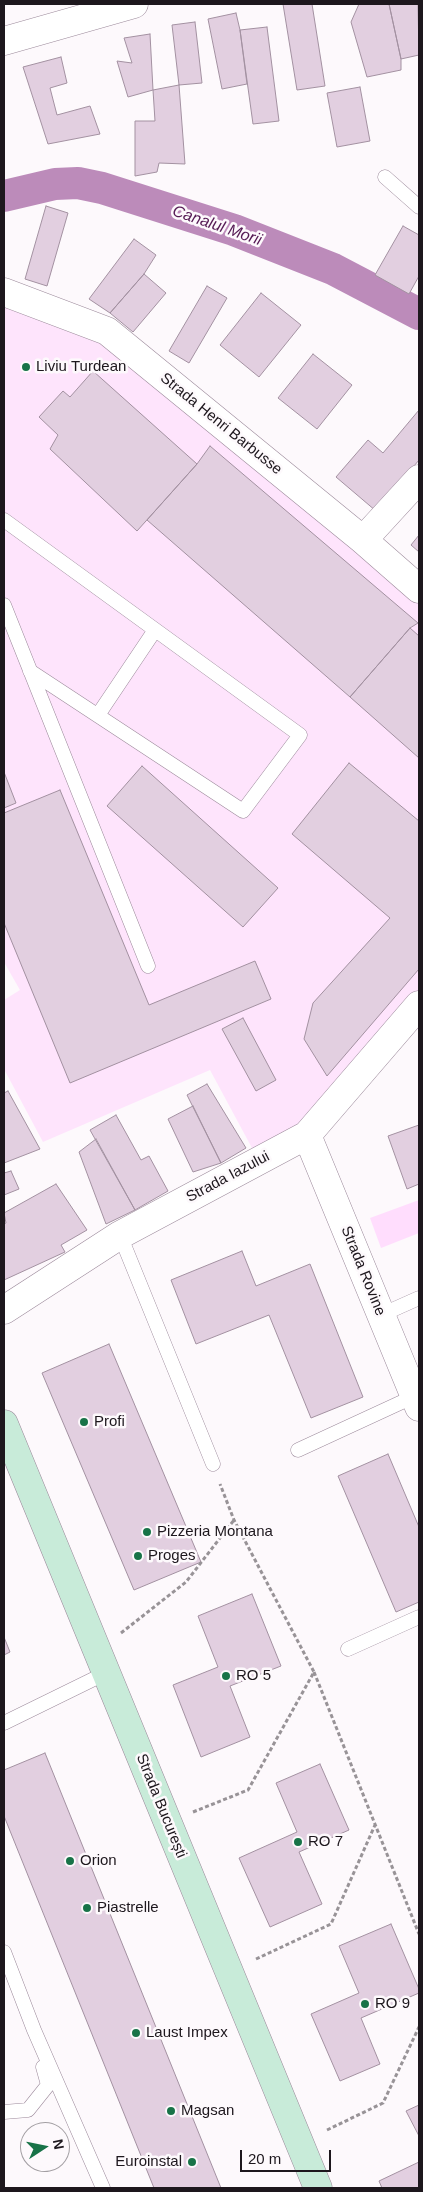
<!DOCTYPE html>
<meta charset="utf-8">
<style>
body{margin:0}
#map{position:relative;width:423px;height:2192px;overflow:hidden;background:#fdf9fc;font-family:Arial,sans-serif}
canvas{display:block}
.frame{position:absolute;inset:0;border:5px solid #1d171d;pointer-events:none}
.north{position:absolute;left:20px;top:2122px;width:50px;height:50px;box-sizing:border-box;background:#fdf9fc;border:1px solid #a39fa3;border-radius:50%;rotate:79deg;font-size:14px;font-weight:700;line-height:20px;text-align:center;color:#1d171d}
.north::after{content:'';display:block;margin:auto;width:18px;height:22px;background:#187348;clip-path:polygon(50% 0,100% 100%,50% 72%,0 100%)}
.scale{position:absolute;left:240px;top:2150px;width:91px;height:22px;box-sizing:border-box;border:2px solid #1d171d;border-top:0;padding-left:6px;font-size:15px;line-height:18px;white-space:nowrap;color:#1d171d;-webkit-text-stroke:4px #fdf9fc;paint-order:stroke}
</style>
<div id="map">
<canvas width="423" height="2192"></canvas>
<div class="frame"></div>
<div class="north">N</div>
<div class="scale">20 m</div>
</div>
<script>
const c = document.querySelector('canvas').getContext('2d');
c.lineJoin = 'round';
function fillPath(path, color) {
  c.fillStyle = color;
  c.fill(path, 'evenodd');
}
function shape(rows) {
  const path = new Path2D();
  for (const r of rows) {
    path.moveTo(r[0], r[1]);
    for (let i = 2; i < r.length; i += 2) path.lineTo(r[i], r[i + 1]);
  }
  return path;
}
function strokePath(path, color, width, dash) {
  c.strokeStyle = color;
  c.lineWidth = width;
  c.lineCap = dash ? 'butt' : 'round';
  c.setLineDash(dash || []);
  c.stroke(path);
}
function write(font, color, halo, rows, align = 'center') {
  c.font = font + ' Arial,sans-serif';
  c.lineWidth = 5;
  c.setLineDash([]);
  c.textBaseline = 'middle';
  c.strokeStyle = halo;
  c.fillStyle = color;
  for (const [text, x, y, turn = 0] of rows) {
    c.save();
    c.translate(x, y);
    c.rotate((+turn || 0) * Math.PI / 180);
    c.textAlign = isNaN(turn) ? turn : align;
    if (halo) c.strokeText(text, 0, 0);
    c.fillText(text, 0, 0);
    c.restore();
  }
}
const built = shape([
 [4,292,107,331,419,589,419,1005,307,1135,259,1161,210,1070,43,1142,4,1069,4,1000,20,990,4,962]
]);
const green = shape([
 [419,1200,419,1233,381,1248,370,1218]
]);
const canal = shape([
 [4,196,55,184,78,183,102,188,234,230,333,269,419,314]
]);
const building = shape([
 [283,4,312,4,325,86,297,90,283,4],
 [359,4,389,4,401,59,401,70,367,77,351,22,359,4],
 [389,4,418,4,419,55,401,59,389,4],
 [236,13,240,30,247,84,222,89,208,19,236,13],
 [195,22,202,83,179,85,172,25,195,22],
 [267,27,279,121,253,124,240,30,267,27],
 [150,34,153,90,128,97,117,61,132,63,124,38,150,34],
 [61,57,67,83,50,88,57,115,90,106,100,134,48,144,23,67,61,57],
 [179,85,185,164,159,163,157,172,135,176,135,121,155,121,153,90,179,85],
 [360,87,370,141,337,147,327,93,360,87],
 [46,206,68,213,47,286,25,279,46,206],
 [403,226,419,235,419,276,409,294,375,275,403,226],
 [134,239,156,255,144,274,110,313,89,299,134,239],
 [144,274,166,293,133,332,110,313,144,274],
 [207,286,227,298,189,363,169,351,207,286],
 [261,293,301,325,259,377,220,345,261,293],
 [313,354,352,385,317,429,278,398,313,354],
 [93,371,197,464,137,531,50,449,58,435,39,417,63,391,70,397,93,371],
 [419,410,419,460,376,511,336,477,368,440,383,453,419,410],
 [210,446,418,623,410,628,350,697,147,520,197,464,210,446],
 [419,535,419,552,411,545,419,535],
 [410,628,419,636,419,758,350,697,410,628],
 [349,763,419,821,419,969,327,1076,304,1039,313,1003,390,918,292,834,349,763],
 [142,766,278,888,243,927,107,806,142,766],
 [4,772,16,803,4,808,4,772],
 [60,790,149,1005,255,961,271,999,70,1083,4,923,4,813,60,790],
 [243,1018,276,1080,256,1091,222,1029,243,1018],
 [207,1084,246,1148,221,1163,187,1095,207,1084],
 [8,1091,40,1149,4,1163,4,1093,8,1091],
 [193,1106,221,1163,193,1172,168,1119,193,1106],
 [116,1115,141,1160,149,1156,168,1191,135,1210,90,1130,116,1115],
 [419,1125,419,1184,407,1189,388,1136,419,1125],
 [96,1139,135,1210,106,1224,79,1152,96,1139],
 [11,1171,19,1189,4,1195,4,1173,11,1171],
 [56,1184,87,1230,61,1245,65,1252,4,1280,4,1224,6,1223,4,1213,56,1184],
 [242,1251,256,1286,310,1264,363,1397,311,1418,269,1315,196,1344,171,1280,242,1251],
 [109,1344,201,1562,134,1590,42,1373,109,1344],
 [388,1454,419,1527,419,1602,396,1612,338,1476,388,1454],
 [252,1594,281,1666,230,1686,250,1737,201,1757,173,1685,218,1667,198,1616,252,1594],
 [4,1637,10,1652,4,1655,4,1637],
 [45,1753,221,2188,154,2188,4,1816,4,1770,45,1753],
 [320,1764,349,1830,299,1852,322,1904,270,1927,239,1858,297,1832,276,1783,320,1764],
 [391,1924,419,1989,419,1993,361,2018,380,2064,340,2081,311,2014,359,1993,339,1946,391,1924],
 [419,2105,419,2136,406,2111,419,2105],
 [419,2162,419,2188,382,2188,379,2181,419,2162]
]);
const path = shape([
 [121,1633,186,1582,234,1520],
 [314,1672,419,1934],
 [193,1812,248,1790,314,1672,234,1520,220,1484],
 [256,1959,331,1924,375,1825],
 [327,2130,383,2103,419,2027]
]);
const lane = shape([
 [385,177,419,207],
 [4,520,300,735,243,811,30,671],
 [4,605,148,966],
 [98,715,155,630],
 [120,1235,213,1464],
 [381,1315,419,1298],
 [298,1450,415,1396],
 [348,1649,419,1617],
 [4,1723,106,1673],
 [4,1952,34,2030,103,2188],
 [4,2112,28,2110,48,2085,43,2067]
]);
const street = shape([
 [4,41,134,4],
 [4,292,107,331,363,540,419,589],
 [363,540,419,479],
 [307,1135,419,1407],
 [4,1310,120,1235,307,1135,419,1005]
]);
const secondary = shape([
 [4,1424,318,2188]
]);
const markers = [
 [26,367,5,"#187348"],
 [84,1422,5,"#187348"],
 [147,1532,5,"#187348"],
 [138,1556,5,"#187348"],
 [226,1676,5,"#187348"],
 [298,1842,5,"#187348"],
 [70,1861,5,"#187348"],
 [87,1908,5,"#187348"],
 [365,2004,5,"#187348"],
 [136,2033,5,"#187348"],
 [171,2111,5,"#187348"],
 [192,2162,5,"#187348"]
];
const poiNames = [
 ["Liviu Turdean",36,367],
 ["Profi",94,1422],
 ["Pizzeria Montana",157,1532],
 ["Proges",148,1556],
 ["RO 5",236,1676],
 ["RO 7",308,1842],
 ["Orion",80,1861],
 ["Piastrelle",97,1908],
 ["RO 9",375,2004],
 ["Laust Impex",146,2033],
 ["Magsan",181,2111],
 ["Euroinstal",182,2162,"right"]
];
const streetNames = [
 ["Strada Henri Barbusse",221,424,39],
 ["Strada Iazului",228,1177,-28],
 ["Strada Rovine",363,1271,68],
 ["Strada București",161,1806,68]
];
const waterNames = [
 ["Canalul Morii",217,226,19]
];
fillPath(built, '#fee4fc');
fillPath(green, '#ffddfd');
strokePath(canal, '#bc8bba', 32);
fillPath(building, '#e2cfe0');
strokePath(building, '#a391a1', 1);
strokePath(lane, '#9c8a9b', 15);
strokePath(street, '#9c8a9b', 29);
strokePath(secondary, '#9c8a9b', 29);
strokePath(path, '#989397', 3, [4, 2.5]);
strokePath(lane, '#fff', 14);
strokePath(street, '#fff', 28);
strokePath(secondary, '#c8ebd9', 28);
for (const [x, y, r, color] of markers) {
  const dot = new Path2D();
  dot.arc(x, y, r, 0, 2 * Math.PI);
  c.fillStyle = color;
  c.fill(dot);
  strokePath(dot, '#fdf9fc', 2);
}
write('15px', '#1d171d', '#fdf9fc', poiNames, 'left');
write('15px', '#1d171d', '#fdf9fc', streetNames);
write('italic 16px', '#551a54', '#fdf9fc', waterNames);
</script>
